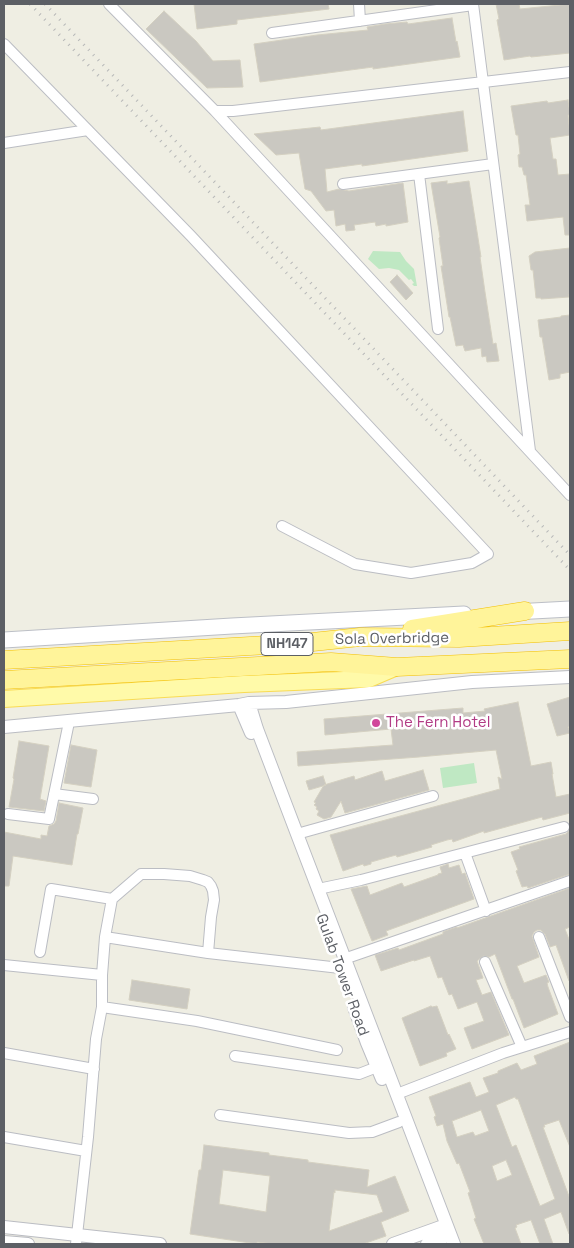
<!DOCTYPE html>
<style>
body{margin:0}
#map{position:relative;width:574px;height:1248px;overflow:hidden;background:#efeee3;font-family:"Space Grotesk",sans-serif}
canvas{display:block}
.frame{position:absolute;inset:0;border:5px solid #5c5f65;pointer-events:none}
</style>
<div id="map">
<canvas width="574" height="1248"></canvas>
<div class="frame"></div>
</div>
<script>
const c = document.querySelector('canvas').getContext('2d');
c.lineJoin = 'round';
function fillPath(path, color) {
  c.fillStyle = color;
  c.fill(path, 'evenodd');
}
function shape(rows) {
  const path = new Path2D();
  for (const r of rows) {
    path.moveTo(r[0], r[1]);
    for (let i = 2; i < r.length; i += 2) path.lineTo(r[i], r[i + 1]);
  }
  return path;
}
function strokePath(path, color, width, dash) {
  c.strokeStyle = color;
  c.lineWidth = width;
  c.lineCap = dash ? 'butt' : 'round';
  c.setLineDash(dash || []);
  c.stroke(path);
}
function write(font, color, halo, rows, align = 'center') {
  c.font = font + ' "Space Grotesk",sans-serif';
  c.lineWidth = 5;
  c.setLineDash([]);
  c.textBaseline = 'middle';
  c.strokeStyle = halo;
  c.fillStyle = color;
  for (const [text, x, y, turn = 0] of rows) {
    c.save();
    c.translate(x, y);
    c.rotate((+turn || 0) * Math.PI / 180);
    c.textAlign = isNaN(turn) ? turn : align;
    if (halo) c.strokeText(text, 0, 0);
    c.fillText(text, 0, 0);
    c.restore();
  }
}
const green = shape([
 [373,251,400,252,406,261,414,269,417,286,414,286,412,284,414,283,411,279,409,280,399,270,389,268,379,269,368,259],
 [474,763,477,783,443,788,440,768]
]);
const building = shape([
 [194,4,328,4,329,9,237,20,237,24,197,29,194,4],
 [496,4,519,4,520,9,570,4,570,53,531,57,530,56,504,60,497,20,499,19,496,4],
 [164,11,196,41,213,61,240,60,243,87,207,88,146,29,164,11],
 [452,18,456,42,457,41,460,57,373,69,373,67,260,82,254,44,317,35,368,30,367,27,385,24,407,22,408,24,452,18],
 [568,100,570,115,568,115,570,135,550,138,553,159,556,159,558,175,570,174,570,235,565,235,563,217,527,221,525,205,530,205,526,175,524,175,522,167,519,167,518,155,520,154,518,135,516,135,511,106,547,101,548,103,568,100],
 [463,111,468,151,362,166,362,164,325,169,327,192,339,189,349,191,403,183,408,222,386,226,386,224,376,226,375,222,354,225,355,230,346,231,345,224,336,226,334,210,326,211,311,191,305,189,299,153,276,155,254,134,320,127,321,130,463,111],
 [447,181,447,184,469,181,481,257,480,257,485,292,493,344,496,343,499,361,487,362,486,356,482,357,481,348,465,351,463,345,456,346,450,317,449,317,441,266,443,266,439,238,440,237,431,183,447,181],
 [570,248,570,294,569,294,569,297,541,299,541,298,536,298,533,270,531,270,529,256,535,252,570,248],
 [397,275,413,293,406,300,390,282,397,275],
 [570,315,570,372,560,374,560,378,549,380,542,337,540,337,538,320,561,317,561,316,570,315],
 [570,697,570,726,568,727,570,733,557,736,547,704,570,697],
 [518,702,531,766,551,762,553,774,552,774,556,797,570,794,570,813,543,820,542,817,484,833,484,831,453,842,452,839,447,840,431,845,432,847,397,857,396,855,371,862,371,864,364,866,363,864,343,871,330,835,500,789,498,777,502,779,496,750,419,757,298,766,297,752,393,745,391,729,325,735,324,719,463,708,463,713,485,711,484,709,518,702],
 [19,741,49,746,40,799,46,801,44,811,9,807,14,779,13,778,19,741],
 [71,745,97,750,91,787,64,783,71,745],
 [423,770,429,790,345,813,341,801,331,817,324,819,317,815,319,811,316,809,317,807,314,805,316,803,314,802,324,785,354,776,355,780,382,771,385,781,423,770],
 [323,776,326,785,309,790,306,781,323,776],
 [59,803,83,808,78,834,77,834,72,865,13,856,9,886,4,886,4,832,41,839,41,835,47,836,49,826,54,824,56,821,59,803],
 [570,830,570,874,528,888,527,886,522,887,516,871,518,870,511,852,520,849,519,847,566,834,570,830],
 [448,864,449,868,459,865,462,874,465,873,474,899,386,931,388,935,372,941,351,889,367,886,370,895,402,883,404,887,438,875,438,874,442,873,440,867,448,864],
 [570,888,570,927,565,929,570,942,570,981,569,981,556,945,550,947,545,934,541,930,537,930,534,932,532,936,539,957,517,966,524,983,546,975,549,982,547,983,548,987,558,1014,524,1028,513,999,512,999,495,954,489,957,483,956,477,961,483,978,476,980,482,995,491,992,509,1035,472,1049,464,1028,484,1021,477,1002,458,1009,452,994,449,995,442,977,438,978,430,956,414,961,414,960,381,971,375,955,398,948,399,950,443,934,443,932,445,931,457,927,457,928,570,888],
 [132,980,190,989,187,1009,129,1000,132,980],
 [431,1006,432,1007,437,1006,448,1035,449,1034,456,1049,446,1053,447,1056,420,1066,402,1018,431,1006],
 [570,1042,570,1147,559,1120,544,1125,545,1127,543,1127,570,1199,570,1234,569,1234,561,1212,544,1219,553,1244,540,1244,531,1220,516,1225,517,1227,515,1228,521,1244,484,1244,474,1219,476,1218,468,1193,470,1192,459,1163,457,1164,447,1141,443,1124,437,1126,434,1117,436,1116,429,1097,470,1082,476,1097,489,1092,483,1078,498,1073,498,1071,517,1063,521,1070,537,1064,534,1056,570,1042],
 [515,1097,516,1099,518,1099,555,1199,540,1206,516,1145,512,1147,496,1105,515,1097],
 [481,1110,489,1131,475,1136,473,1132,457,1137,452,1121,481,1110],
 [506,1160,512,1175,497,1181,492,1166,506,1160],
 [204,1145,269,1153,269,1155,308,1160,308,1162,369,1170,367,1187,395,1176,409,1211,381,1222,386,1236,363,1244,273,1244,257,1242,257,1244,190,1234,199,1170,201,1170,204,1145],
 [223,1170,270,1176,266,1212,219,1204,223,1170],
 [335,1190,377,1195,383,1212,329,1231,334,1192,335,1193,335,1190]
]);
const minor = shape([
 [109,4,215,111,233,111,570,72],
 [359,4,360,21],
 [473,4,530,451],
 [272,33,473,5],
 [4,44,191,236,488,554,472,563,411,573,355,564,282,526],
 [215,111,570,495],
 [4,143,88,130],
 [419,174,438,329],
 [343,184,493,164],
 [54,794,93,799],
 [8,814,49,819,69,722],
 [297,834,433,796],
 [465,853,486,911],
 [318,889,361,880,564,827],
 [105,937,208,953,340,968],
 [539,937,570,1017],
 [40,952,51,889,112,899],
 [344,959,570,881],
 [485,962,522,1047],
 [4,965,102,975,102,1007],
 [102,975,105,937,112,899,141,874,164,874,190,876,203,880,208,882,211,886,213,891,214,900,211,917,208,953],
 [4,1053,94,1069],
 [235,1056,359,1074,377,1067],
 [397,1094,503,1053,570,1032],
 [220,1115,349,1133,372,1132,399,1122],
 [4,1137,86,1151],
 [76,1244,88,1137,96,1039,102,1007,197,1021,337,1050]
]);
const tertiary = shape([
 [249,703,257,729,297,834,454,1244],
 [239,705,251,733],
 [4,727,239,705,249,703,286,702,472,682,570,677],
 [354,1007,367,1043,382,1079],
 [4,1227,160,1244],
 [4,1242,28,1244],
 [393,1244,446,1225],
 [427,1244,450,1235]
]);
const secondary = shape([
 [514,612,570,609],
 [4,640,232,626,464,614]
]);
const primary = shape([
 [4,699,244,684,369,679,397,667]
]);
const trunk = shape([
 [412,629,525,611],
 [4,660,303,643,360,637,459,638,570,631],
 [4,680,331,662,397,667,570,659]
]);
const rail = shape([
 [30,4,570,570],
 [45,4,570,555]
]);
const markers = [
 [376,723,5,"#d1479c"]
];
const shields = [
 [287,644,52]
];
const shieldNames = [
 ["NH147",287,644]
];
const streetNames = [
 ["Sola Overbridge",392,639,-1],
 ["Gulab Tower Road",342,975,70]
];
const hotelNames = [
 ["The Fern Hotel",386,723]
];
fillPath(green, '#bfe8c3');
fillPath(building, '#cac8c1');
strokePath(building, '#d4d0c1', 1);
strokePath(minor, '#bbbdc3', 12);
strokePath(tertiary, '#bbbdc3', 14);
strokePath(secondary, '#bcbfc6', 17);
strokePath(primary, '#f9db53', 18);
strokePath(trunk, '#f3bf00', 19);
strokePath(minor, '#fff', 10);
strokePath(tertiary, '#fff', 12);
strokePath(secondary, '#fff', 15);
strokePath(primary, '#fffaa9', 16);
strokePath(trunk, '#fff49a', 18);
strokePath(rail, '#b7b8b8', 3, [1, 6]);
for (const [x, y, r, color] of markers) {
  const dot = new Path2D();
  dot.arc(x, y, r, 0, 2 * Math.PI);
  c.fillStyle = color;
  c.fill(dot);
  strokePath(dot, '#fff', 2);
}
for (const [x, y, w] of shields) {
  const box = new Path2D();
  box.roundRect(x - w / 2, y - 11.5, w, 23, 4);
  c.fillStyle = '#fff';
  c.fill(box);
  strokePath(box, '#5c5f65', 1);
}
write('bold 14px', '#5c5f65', null, shieldNames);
write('15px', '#5c5f65', '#fff', streetNames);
write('15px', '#b23c85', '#fff', hotelNames, 'left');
</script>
